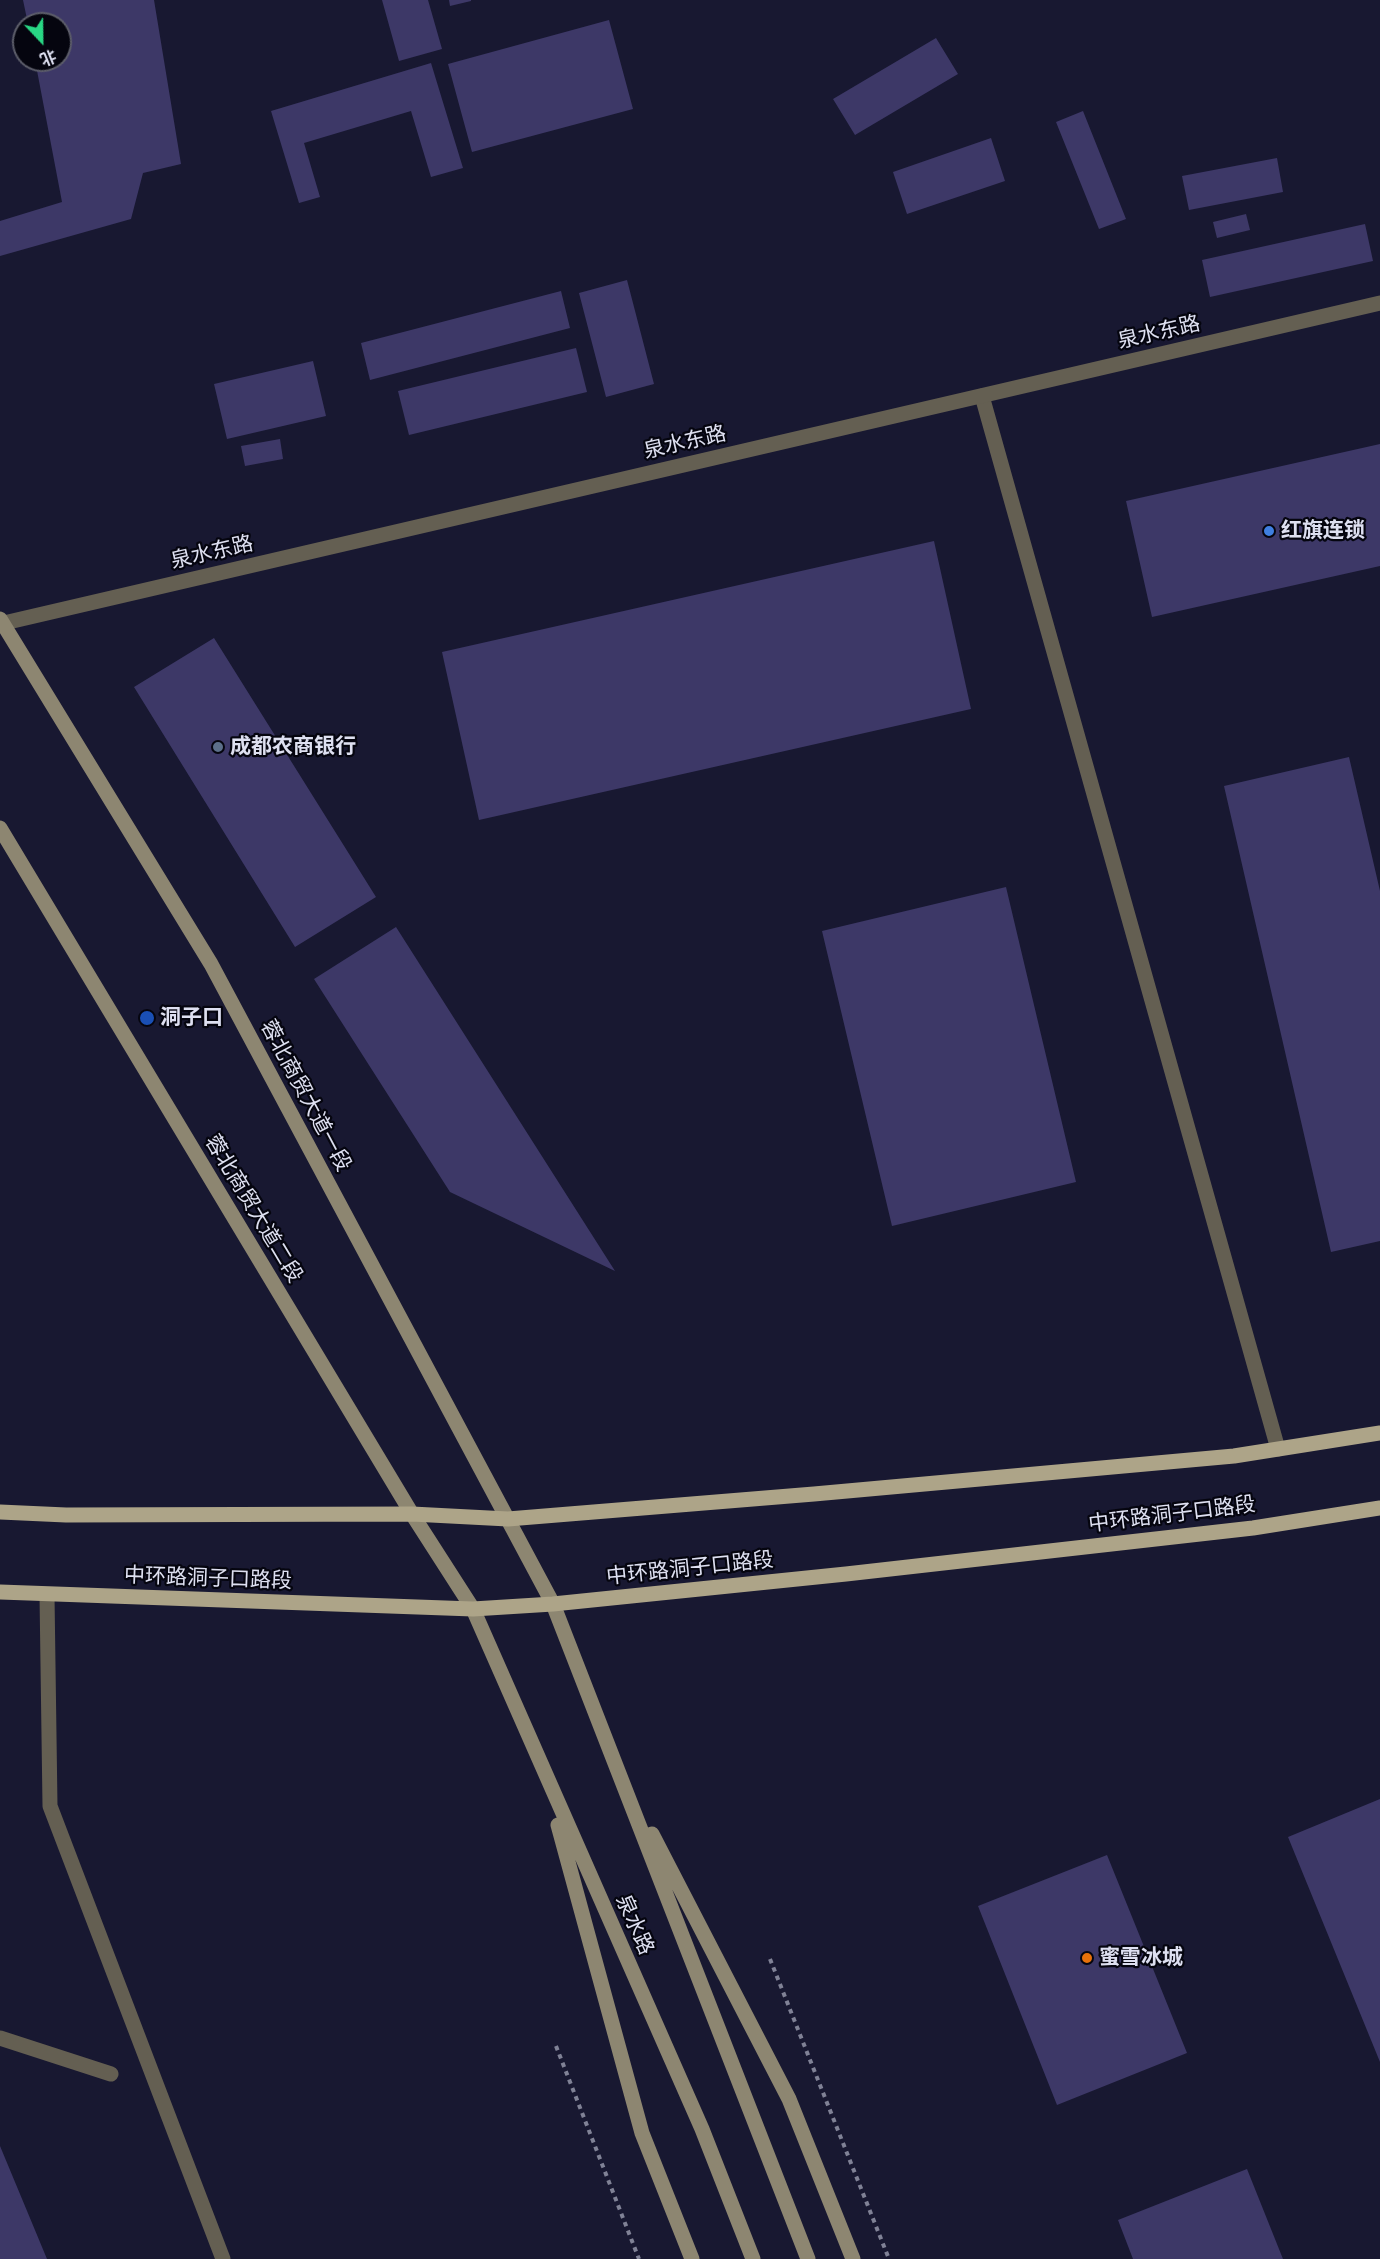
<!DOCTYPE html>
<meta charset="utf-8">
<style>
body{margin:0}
#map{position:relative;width:1380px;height:2259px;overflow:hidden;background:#181831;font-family:Arial,"Noto Sans SC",sans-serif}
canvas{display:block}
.north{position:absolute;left:12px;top:12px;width:60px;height:60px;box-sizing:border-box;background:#05050f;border:2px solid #5c5d69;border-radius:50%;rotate:158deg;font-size:16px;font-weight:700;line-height:24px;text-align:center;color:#dee0f1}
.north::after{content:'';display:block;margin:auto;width:21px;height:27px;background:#29d885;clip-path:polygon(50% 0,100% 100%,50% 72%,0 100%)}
</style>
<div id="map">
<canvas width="1380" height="2259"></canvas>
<div class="north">北</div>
</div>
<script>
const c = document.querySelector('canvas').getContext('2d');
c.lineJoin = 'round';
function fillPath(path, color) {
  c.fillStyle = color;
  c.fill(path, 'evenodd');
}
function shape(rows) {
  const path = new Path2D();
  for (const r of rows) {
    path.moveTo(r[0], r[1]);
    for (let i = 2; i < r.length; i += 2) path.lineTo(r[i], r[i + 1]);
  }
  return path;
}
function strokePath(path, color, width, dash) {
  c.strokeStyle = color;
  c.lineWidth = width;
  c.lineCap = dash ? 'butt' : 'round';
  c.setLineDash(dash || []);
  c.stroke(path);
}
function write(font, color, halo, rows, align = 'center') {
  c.font = font + ' Arial,"Noto Sans SC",sans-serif';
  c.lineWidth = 4.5;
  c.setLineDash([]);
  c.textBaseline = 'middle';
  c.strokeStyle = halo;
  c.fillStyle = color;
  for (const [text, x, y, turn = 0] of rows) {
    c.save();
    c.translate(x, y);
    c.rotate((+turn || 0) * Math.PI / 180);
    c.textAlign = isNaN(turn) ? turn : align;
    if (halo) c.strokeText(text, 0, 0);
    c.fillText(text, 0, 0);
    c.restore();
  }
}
const building = shape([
 [23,0,154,0,181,164,143,173,131,219,0,256,0,221,62,202,35,60,60,60,60,24,28,24],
 [382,0,428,0,442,49,399,61],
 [449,0,471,0,471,1,450,6],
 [609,20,633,109,472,152,448,64],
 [936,38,958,74,855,135,833,99],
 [431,63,463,168,431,177,411,111,304,143,320,197,299,203,271,111],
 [1083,111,1126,219,1099,229,1056,122],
 [991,138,1005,181,907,214,893,172],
 [1277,158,1283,192,1189,210,1182,176],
 [1246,214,1250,230,1217,238,1213,222],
 [1365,224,1373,261,1210,297,1202,260],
 [627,280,654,384,606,397,579,293],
 [561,291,570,328,370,380,361,343],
 [576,348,587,392,409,435,398,391],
 [313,361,326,416,227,439,214,384],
 [280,439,283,459,245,466,241,446],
 [1380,444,1380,566,1152,617,1126,501],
 [934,541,971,709,479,820,442,652],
 [214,638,376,897,295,947,134,687],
 [1349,757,1380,891,1380,1241,1331,1252,1224,786],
 [1006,887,1076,1182,892,1226,822,931],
 [396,927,615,1271,450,1192,314,979],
 [1380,1799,1380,2062,1288,1837],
 [1107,1855,1187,2053,1057,2105,978,1906],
 [0,2146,47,2259,0,2259],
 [1247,2169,1283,2259,1133,2259,1118,2220]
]);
const path = shape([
 [770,1959,889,2259],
 [556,2046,639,2259]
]);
const service = shape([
 [47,1595,50,1806,223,2259],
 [0,2038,111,2074]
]);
const minor = shape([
 [982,396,1278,1449]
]);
const tertiary = shape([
 [0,624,1380,303]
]);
const secondary = shape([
 [0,619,211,964,553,1604,808,2259],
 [0,828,412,1514,473,1609,702,2129,753,2259],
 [558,1825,642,2133,692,2259],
 [652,1834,789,2099,853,2259]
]);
const primary = shape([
 [0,1512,66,1515,412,1514,508,1519,814,1494,1234,1456,1380,1433],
 [0,1592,473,1609,553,1604,846,1574,1253,1528,1380,1508]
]);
const markers = [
 [1269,531,6,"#3f7fe0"],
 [218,747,6,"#5c6f8a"],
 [147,1018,8,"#1a4fb4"],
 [1087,1958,6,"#e8710a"]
];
const streetNames = [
 ["泉水东路",1159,333,-13],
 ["泉水东路",685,443,-13],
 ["泉水东路",212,553,-13],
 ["蓉北商贸大道一段",305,1096,62],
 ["蓉北商贸大道二段",253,1209,59],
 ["中环路洞子口路段",1172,1515,-7],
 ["中环路洞子口路段",690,1569,-6],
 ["中环路洞子口路段",208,1579,2],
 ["泉水路",634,1925,66]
];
const poiNames = [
 ["红旗连锁",1281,531],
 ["成都农商银行",230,747],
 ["洞子口",160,1018],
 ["蜜雪冰城",1099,1958]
];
fillPath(building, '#3d3867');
strokePath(path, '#808296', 4, [4.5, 4.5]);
strokePath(service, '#645f52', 15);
strokePath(minor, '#645f52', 15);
strokePath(tertiary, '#645f52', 15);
strokePath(secondary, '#8d8671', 15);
strokePath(primary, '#ada488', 15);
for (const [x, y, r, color] of markers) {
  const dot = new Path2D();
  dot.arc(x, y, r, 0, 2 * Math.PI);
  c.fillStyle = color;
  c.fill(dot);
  strokePath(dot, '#05050f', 2);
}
write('21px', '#dee0f1', '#05050f', streetNames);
write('bold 21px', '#dee0f1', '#05050f', poiNames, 'left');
</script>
